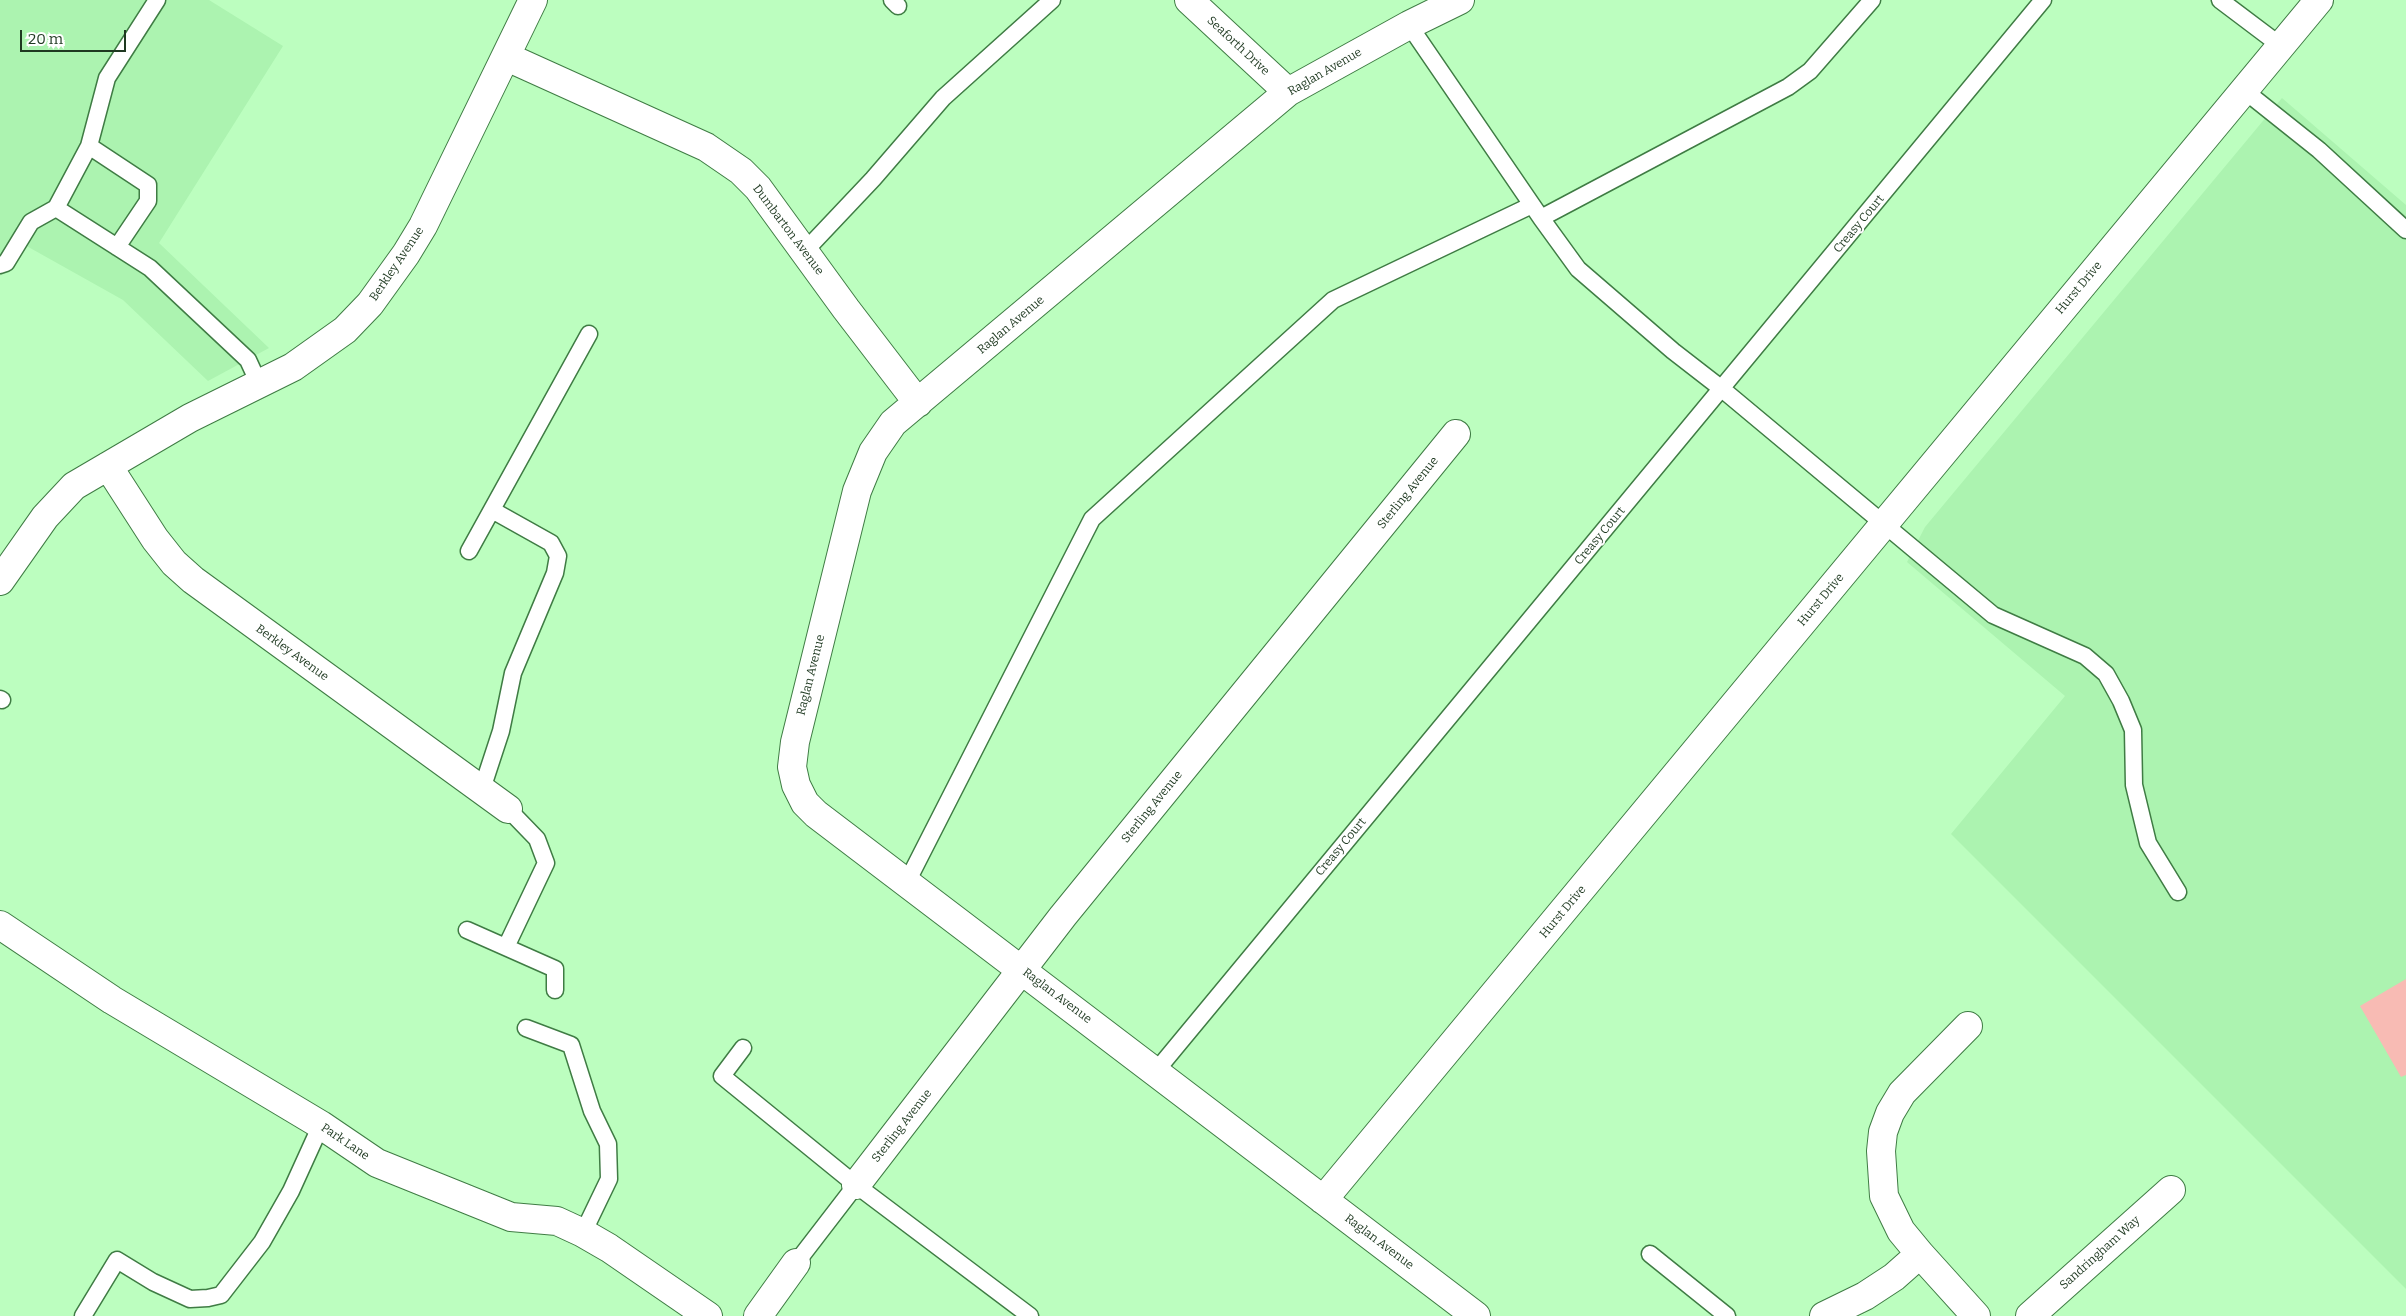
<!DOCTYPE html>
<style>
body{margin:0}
#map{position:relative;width:2406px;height:1316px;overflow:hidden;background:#bcfebf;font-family:Bitter,serif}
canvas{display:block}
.scale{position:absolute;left:20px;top:30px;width:106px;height:22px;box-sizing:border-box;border:2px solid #1f3921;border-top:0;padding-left:6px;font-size:15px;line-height:18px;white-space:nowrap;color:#1f3921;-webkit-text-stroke:4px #fff;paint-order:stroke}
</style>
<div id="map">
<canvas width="2406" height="1316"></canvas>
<div class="scale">20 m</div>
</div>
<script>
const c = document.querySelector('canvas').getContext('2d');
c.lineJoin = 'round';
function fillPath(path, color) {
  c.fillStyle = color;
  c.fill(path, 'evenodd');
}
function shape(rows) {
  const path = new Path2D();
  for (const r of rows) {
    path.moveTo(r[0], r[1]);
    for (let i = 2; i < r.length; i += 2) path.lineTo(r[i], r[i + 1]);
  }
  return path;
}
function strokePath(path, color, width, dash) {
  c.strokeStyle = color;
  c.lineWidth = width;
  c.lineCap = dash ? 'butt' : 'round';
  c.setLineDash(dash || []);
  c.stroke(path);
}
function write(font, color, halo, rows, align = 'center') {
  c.font = font + ' Bitter,serif';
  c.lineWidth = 4;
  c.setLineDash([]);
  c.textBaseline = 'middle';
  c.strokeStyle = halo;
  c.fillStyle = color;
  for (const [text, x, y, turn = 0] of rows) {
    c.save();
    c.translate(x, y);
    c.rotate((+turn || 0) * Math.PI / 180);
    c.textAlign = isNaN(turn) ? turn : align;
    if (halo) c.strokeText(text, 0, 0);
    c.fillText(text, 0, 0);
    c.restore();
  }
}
const built = shape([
 [0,0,209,0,283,46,159,243,269,348,208,381,123,300,23,244,0,276],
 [2282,98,2406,205,2406,1289,1951,834,2065,696,1907,562,1925,527]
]);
const green = shape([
 [2406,979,2406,1075,2401,1077,2360,1006]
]);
const service = shape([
 [892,0,898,6],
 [2220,0,2281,46],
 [1409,25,1541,218,1578,269,1673,351,1722,389,1993,615,2085,656,2106,674,2121,701,2133,730,2134,785,2148,843,2178,892],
 [2245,91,2319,150,2406,230],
 [89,146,148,185,148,201,117,247],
 [56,208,89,146,107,78,157,0],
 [1541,218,1788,87,1810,71,1872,0],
 [804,252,873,179,943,98,1052,0],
 [0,265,6,263,31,222,56,208,150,268,248,360,259,384],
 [469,551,589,334],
 [0,699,2,700],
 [482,789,501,731,513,673,555,573,558,556,551,543,492,510],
 [906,884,1092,519,1333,300,1532,205],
 [467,930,555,969,555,990],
 [506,947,546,863,537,839,508,809],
 [526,1028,571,1045,592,1111,608,1144,609,1179,583,1233],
 [743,1048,722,1076,856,1185,1030,1316],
 [1156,1071,2043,0],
 [1650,1254,1727,1316],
 [796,1263,856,1185],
 [83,1316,117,1260,153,1282,190,1299,208,1298,221,1295,262,1242,291,1191,321,1125]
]);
const minor = shape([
 [1189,0,1288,92],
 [1460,0,1409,25,1288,92,893,423,873,452,857,491,795,742,792,767,796,785,805,803,816,814,1476,1316],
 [507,57,706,147,741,171,758,188,846,309,918,403],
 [108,466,155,539,174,563,193,580,508,809],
 [0,581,45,517,74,486,190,418,293,367,345,330,370,304,406,254,423,226,533,0],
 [0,925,112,1000,321,1125,377,1163,511,1217,557,1221,583,1233,609,1248,708,1316],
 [856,1185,1063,916,1456,434],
 [1323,1200,2319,0],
 [1920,1254,1901,1231,1884,1196,1881,1151,1883,1132,1890,1113,1902,1093,1968,1026],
 [758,1316,796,1263],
 [1824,1316,1865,1296,1894,1277,1920,1254,1976,1316],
 [2030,1316,2171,1190]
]);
const streetNames = [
 ["Seaforth Drive",1238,46,43],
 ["Raglan Avenue",1325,72,-30],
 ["Creasy Court",1859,224,-50],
 ["Dumbarton Avenue",788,230,53],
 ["Berkley Avenue",397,264,-56],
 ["Hurst Drive",2079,288,-50],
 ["Raglan Avenue",1011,325,-40],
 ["Sterling Avenue",1408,493,-51],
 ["Creasy Court",1600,536,-50],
 ["Hurst Drive",1821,600,-50],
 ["Berkley Avenue",292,653,36],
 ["Raglan Avenue",811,675,-76],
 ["Sterling Avenue",1152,807,-51],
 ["Creasy Court",1341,847,-50],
 ["Hurst Drive",1563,912,-50],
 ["Raglan Avenue",1057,996,37],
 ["Sterling Avenue",902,1126,-52],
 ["Park Lane",345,1142,34],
 ["Raglan Avenue",1379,1242,37],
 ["Sandringham Way",2100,1253,-42]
];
fillPath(built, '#acf3b0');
fillPath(green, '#f8bbb4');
strokePath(service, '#3f7c44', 19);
strokePath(minor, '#3f7c44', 30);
strokePath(service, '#fff', 16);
strokePath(minor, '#fff', 28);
write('12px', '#1f3921', '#fff', streetNames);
</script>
